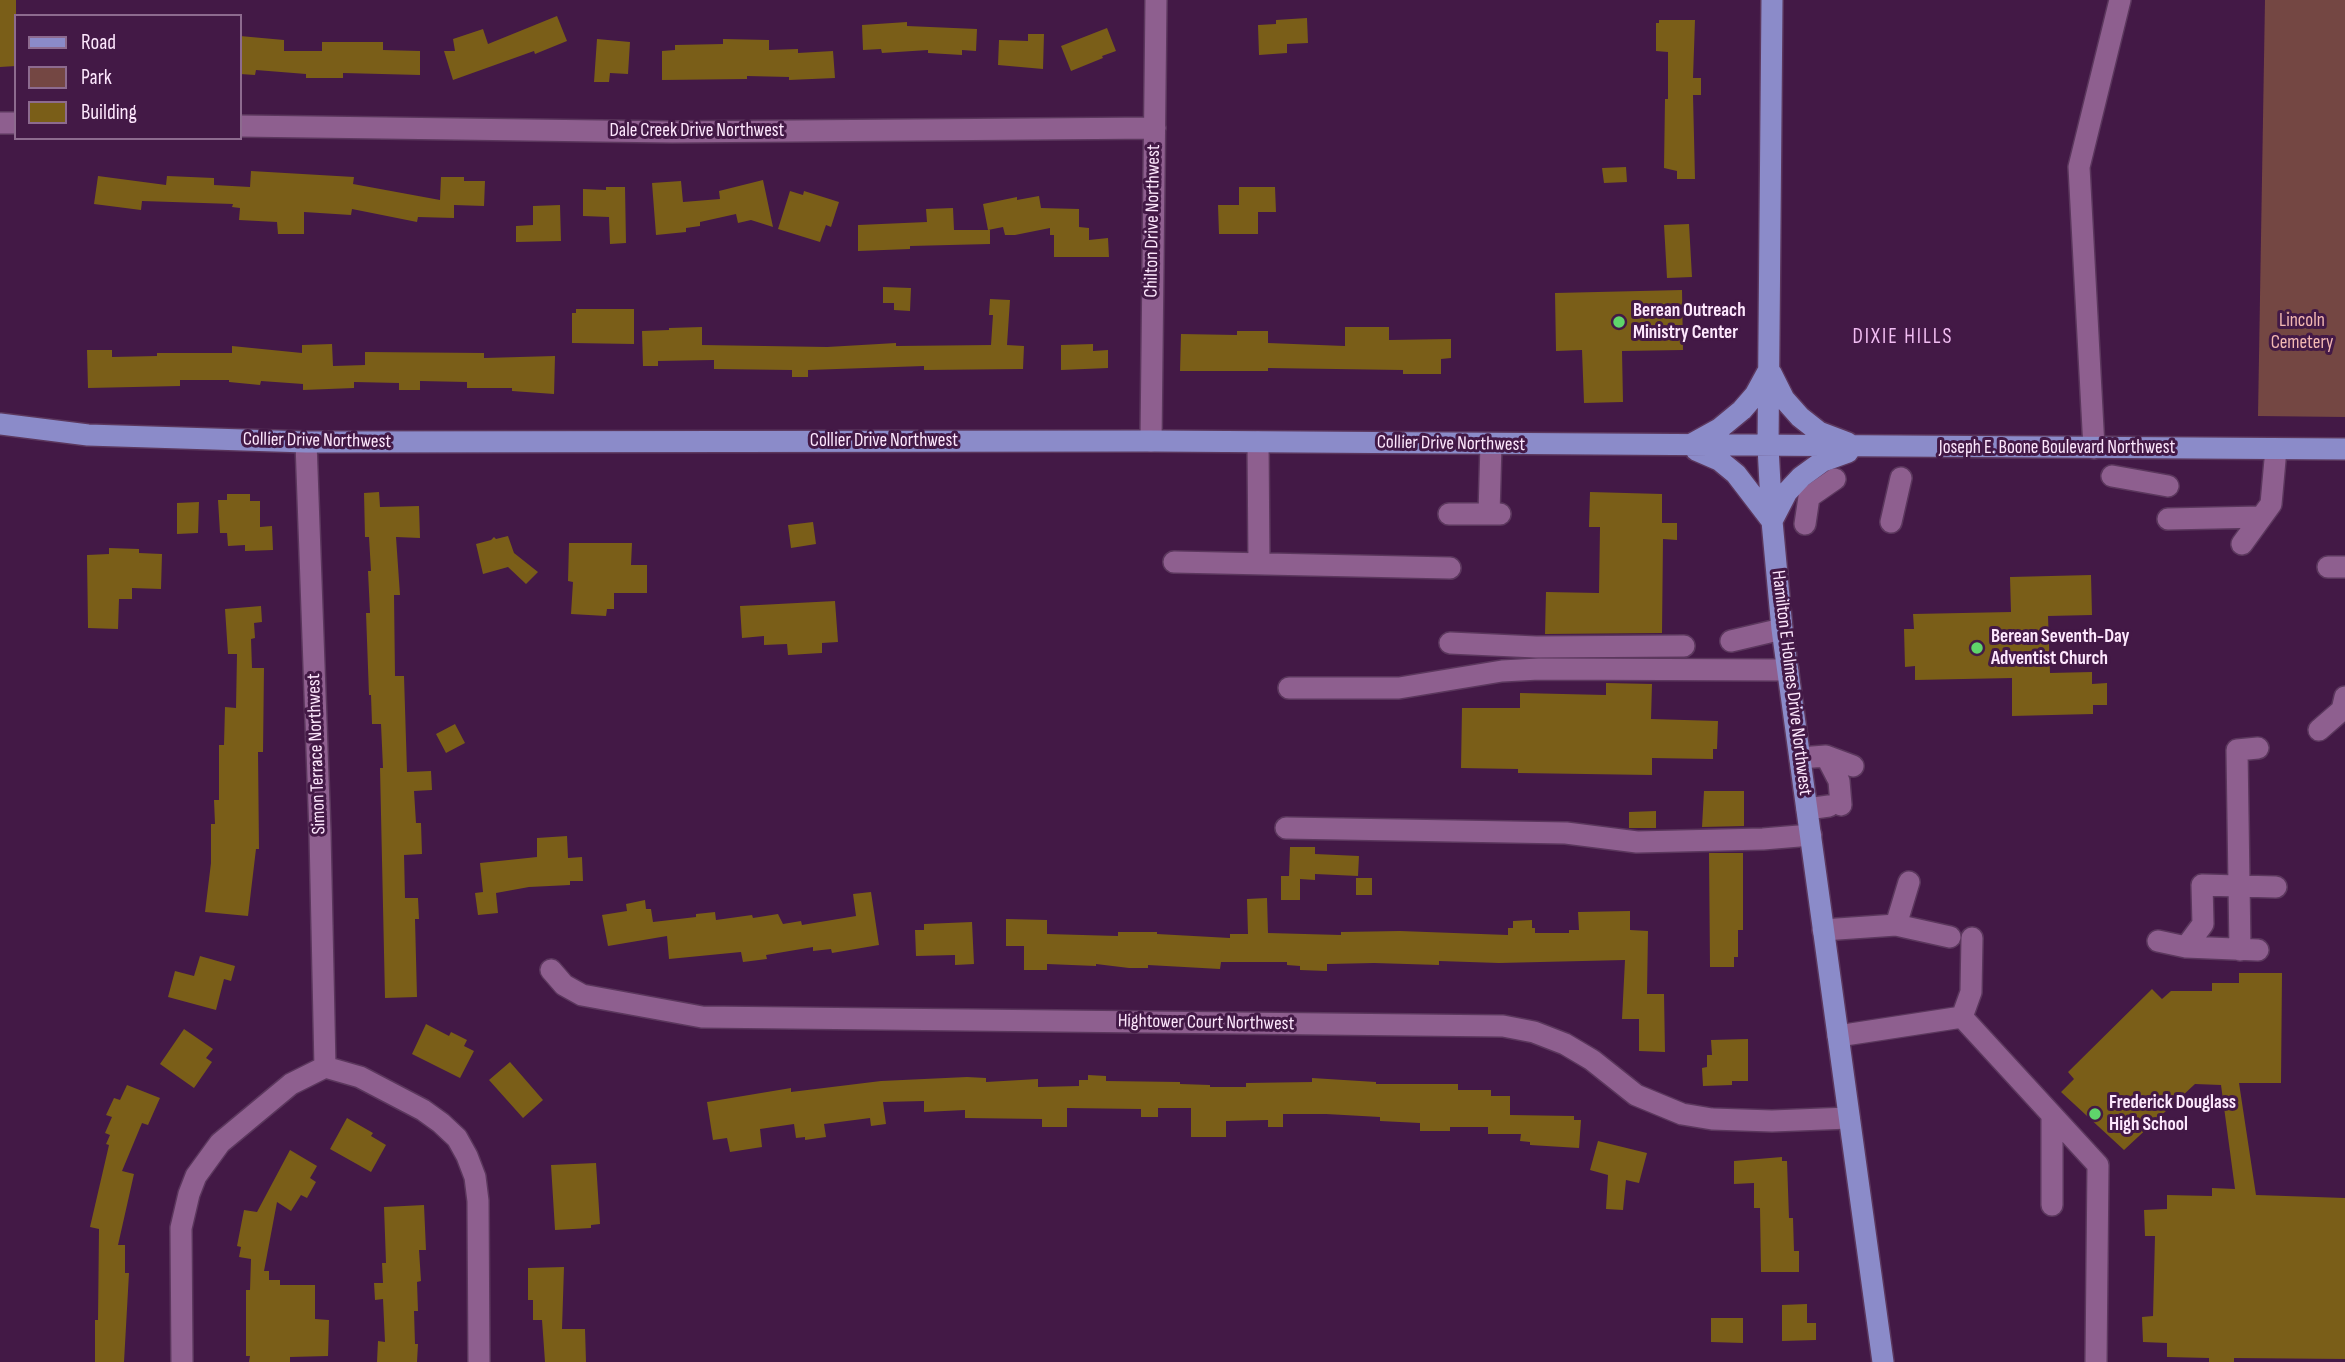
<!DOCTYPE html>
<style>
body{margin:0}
#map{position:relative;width:2345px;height:1362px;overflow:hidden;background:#431946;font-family:"Sofia Sans Condensed",sans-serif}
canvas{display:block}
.legend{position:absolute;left:14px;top:14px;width:228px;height:126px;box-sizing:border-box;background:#431946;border:2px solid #8d6b8f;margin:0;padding:9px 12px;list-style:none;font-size:21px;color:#fde7fd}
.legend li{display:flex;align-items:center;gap:14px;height:35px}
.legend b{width:35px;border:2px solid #8d6b8f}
</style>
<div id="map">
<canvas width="2345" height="1362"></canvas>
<ul class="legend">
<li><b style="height:9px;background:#8b8bc9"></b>Road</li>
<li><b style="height:19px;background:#744743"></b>Park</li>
<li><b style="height:19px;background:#7a5e18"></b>Building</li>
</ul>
</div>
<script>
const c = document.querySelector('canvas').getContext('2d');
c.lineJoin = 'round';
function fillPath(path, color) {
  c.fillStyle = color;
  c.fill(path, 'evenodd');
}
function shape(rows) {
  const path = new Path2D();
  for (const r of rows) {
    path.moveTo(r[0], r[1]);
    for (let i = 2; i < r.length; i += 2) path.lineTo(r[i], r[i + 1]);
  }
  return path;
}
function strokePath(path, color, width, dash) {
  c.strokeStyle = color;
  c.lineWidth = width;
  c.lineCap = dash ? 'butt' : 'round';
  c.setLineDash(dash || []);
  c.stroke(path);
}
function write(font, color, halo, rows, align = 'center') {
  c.font = font + ' "Sofia Sans Condensed",sans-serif';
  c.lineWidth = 6;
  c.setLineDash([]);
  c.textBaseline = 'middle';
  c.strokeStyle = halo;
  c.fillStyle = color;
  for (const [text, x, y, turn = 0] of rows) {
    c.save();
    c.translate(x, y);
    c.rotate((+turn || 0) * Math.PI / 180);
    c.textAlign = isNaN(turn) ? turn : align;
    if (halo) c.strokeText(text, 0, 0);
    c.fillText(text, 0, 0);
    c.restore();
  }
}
const green = shape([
 [2265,0,2345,0,2345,417,2258,416]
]);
const building = shape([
 [0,0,16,0,16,66,0,67],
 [557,16,567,41,535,54,534,51,453,80,444,51,455,51,453,39,483,29,488,44],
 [1307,18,1308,43,1287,44,1287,53,1259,55,1258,25,1276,24,1276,20],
 [1659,20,1695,20,1693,78,1701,78,1701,95,1693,95,1695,179,1677,179,1677,171,1664,168,1665,99,1668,99,1668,52,1656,51,1656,23,1659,23],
 [907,22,907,26,977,29,976,51,962,50,962,55,928,53,928,50,882,53,881,49,863,50,862,25],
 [1107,28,1116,51,1102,56,1103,58,1071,71,1061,46],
 [1028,34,1044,34,1043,69,998,65,999,40,1028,41],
 [240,36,284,40,284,51,322,51,322,42,383,42,383,50,420,51,420,75,343,73,343,78,306,78,306,74,256,70,255,75,240,74],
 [597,39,630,42,628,74,610,73,609,82,594,82],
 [723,39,769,40,769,50,798,49,798,53,833,51,835,78,789,80,789,77,747,76,747,79,662,80,662,51,675,50,675,45,723,44],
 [1626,167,1627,182,1604,183,1602,168],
 [251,171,354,177,353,184,440,200,441,177,464,177,464,181,485,181,484,206,454,205,454,218,418,217,417,222,352,209,351,215,304,212,304,234,278,234,277,222,239,220,240,208,232,207,233,204,142,201,141,210,94,204,98,176,166,185,167,176,214,178,214,185,250,187],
 [763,180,773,227,751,220,738,223,736,214,700,222,700,226,686,228,686,232,656,235,652,183,681,181,683,202,720,199,719,191],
 [606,187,625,187,626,243,610,244,609,217,583,216,583,189,606,190],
 [1239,187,1275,187,1276,212,1258,212,1258,234,1219,234,1218,205,1239,205],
 [790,191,803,195,804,191,839,202,831,227,826,225,820,242,778,229],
 [1039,196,1041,208,1079,209,1079,227,1089,228,1089,240,1108,238,1109,257,1054,257,1054,235,1050,235,1050,228,1015,235,1005,235,1003,227,988,230,983,204,1017,197,1017,200],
 [560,205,561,241,516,242,516,226,533,225,533,206],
 [953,208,954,230,990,230,990,244,910,246,910,249,858,251,858,225,927,222,926,209],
 [1689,224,1692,277,1667,278,1664,225],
 [883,287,911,288,910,311,894,310,894,303,883,303],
 [1682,290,1683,350,1622,351,1623,402,1584,403,1582,350,1556,351,1555,293],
 [990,299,1010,300,1007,345,1024,346,1023,369,924,370,924,366,808,370,808,377,792,377,792,370,714,369,714,360,658,361,658,366,643,366,642,331,669,330,669,328,702,327,702,345,827,347,896,343,896,346,991,345,993,315,989,315],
 [576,309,634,309,634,344,572,343,572,313,576,313],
 [1345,327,1389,327,1389,340,1451,339,1451,358,1441,359,1441,374,1403,374,1403,370,1268,368,1268,371,1180,371,1181,334,1237,335,1237,331,1268,331,1268,343,1345,346],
 [332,344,333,366,365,365,365,352,484,353,484,358,555,356,554,394,512,391,512,388,467,388,467,382,420,381,420,390,399,390,399,383,354,382,354,388,303,390,303,384,261,381,260,385,229,382,229,380,180,380,180,386,88,388,87,350,112,350,112,357,157,356,157,353,232,353,232,346,302,353,302,345],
 [1093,344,1093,351,1108,350,1108,368,1061,370,1061,345],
 [379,492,380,507,419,506,420,538,396,537,400,595,394,595,395,676,404,676,407,772,431,771,432,790,414,791,416,823,421,823,422,854,404,855,405,898,418,898,419,919,415,919,417,997,385,998,380,768,383,768,381,724,372,724,371,695,369,695,366,613,370,613,368,571,371,571,369,537,365,537,364,493],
 [1590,492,1662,494,1662,523,1677,523,1677,540,1663,539,1662,633,1545,634,1546,592,1599,593,1600,527,1589,527],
 [227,494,250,494,250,501,260,501,260,527,272,526,273,550,245,551,245,545,228,546,227,533,220,533,218,500,227,500],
 [199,502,198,533,177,534,177,503],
 [813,522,816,544,791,548,788,525],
 [508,536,514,553,538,572,526,584,508,567,483,574,476,544,491,540,494,537,496,539],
 [569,543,632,543,631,565,647,565,647,593,614,593,614,609,607,609,606,616,571,614,573,582,568,581],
 [109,548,139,549,139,553,162,554,161,589,132,588,132,599,119,599,118,629,88,628,87,555,109,554],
 [2091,575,2092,615,2048,616,2050,673,2092,672,2092,684,2107,683,2107,705,2093,705,2093,714,2012,716,2012,678,1915,680,1915,666,1905,667,1904,629,1914,629,1913,614,2011,612,2010,577],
 [835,601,838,642,822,643,822,653,788,655,787,644,764,645,764,636,742,638,740,606],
 [261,606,262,622,254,623,255,638,251,639,252,668,264,668,263,752,258,752,259,849,256,849,248,916,205,912,211,863,211,824,215,824,214,800,219,800,219,745,224,745,225,707,236,708,237,654,228,654,225,609],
 [1606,683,1652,684,1651,719,1718,721,1717,749,1713,749,1713,759,1652,758,1652,775,1518,773,1518,769,1461,768,1462,708,1520,708,1520,693,1606,695],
 [455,724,465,743,446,753,436,734],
 [1704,791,1744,791,1744,826,1702,827],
 [1656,811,1656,828,1629,828,1629,812],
 [567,836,568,858,582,857,583,881,570,881,570,885,529,887,496,893,498,913,478,915,475,893,483,892,480,863,537,857,537,838],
 [1290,847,1315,847,1315,854,1359,856,1358,876,1315,874,1315,880,1300,879,1300,900,1281,900,1281,876,1289,876],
 [1709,853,1743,853,1743,930,1738,930,1738,957,1734,957,1734,967,1710,967],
 [1356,878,1372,878,1372,895,1356,895],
 [871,892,879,945,832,953,831,949,813,951,813,947,766,955,767,959,743,962,741,952,669,959,667,936,608,946,602,915,627,911,626,904,645,900,646,909,651,909,653,922,696,917,696,914,715,912,716,920,752,915,753,918,778,914,783,924,801,921,802,925,856,916,853,894],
 [1267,898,1268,933,1341,935,1341,932,1400,931,1508,935,1508,928,1513,928,1513,921,1532,920,1532,928,1535,928,1535,933,1569,933,1569,930,1579,930,1578,912,1630,911,1630,930,1648,931,1647,994,1664,994,1665,1052,1639,1051,1639,1019,1622,1019,1625,960,1499,963,1439,961,1439,965,1374,963,1327,964,1327,971,1300,970,1300,966,1287,965,1287,962,1221,962,1220,969,1148,965,1148,968,1129,968,1096,964,1096,966,1047,964,1047,970,1024,970,1024,946,1006,946,1006,919,1047,920,1047,934,1118,936,1118,932,1157,932,1157,934,1230,938,1230,934,1248,934,1247,899],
 [972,922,974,964,955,965,955,955,916,956,915,930,924,930,924,924],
 [200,956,235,966,231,981,224,979,216,1010,168,997,175,971,194,976],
 [2239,973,2282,973,2281,1083,2239,1083,2256,1195,2345,1198,2345,1359,2234,1358,2234,1362,2209,1362,2209,1358,2167,1357,2167,1343,2143,1342,2142,1317,2153,1316,2155,1236,2145,1236,2144,1210,2167,1209,2167,1195,2212,1196,2212,1188,2235,1189,2221,1085,2195,1084,2124,1150,2061,1092,2074,1079,2068,1072,2152,989,2162,999,2171,991,2212,991,2212,983,2239,983],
 [426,1024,449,1036,451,1032,467,1040,464,1046,474,1051,460,1078,412,1054],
 [184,1029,213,1049,206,1058,212,1062,194,1088,160,1064],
 [1748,1039,1748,1081,1732,1081,1732,1085,1703,1086,1702,1068,1707,1067,1707,1055,1712,1055,1711,1040],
 [510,1062,543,1100,523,1118,489,1080],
 [1088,1075,1106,1076,1106,1081,1180,1082,1180,1084,1210,1085,1210,1087,1246,1087,1246,1083,1312,1082,1312,1078,1376,1082,1376,1084,1458,1084,1458,1090,1491,1090,1491,1096,1510,1096,1510,1115,1574,1116,1574,1120,1581,1120,1579,1148,1530,1145,1530,1142,1520,1141,1521,1134,1488,1134,1488,1127,1450,1127,1450,1131,1420,1131,1420,1123,1380,1121,1380,1117,1326,1114,1283,1114,1283,1127,1268,1127,1268,1120,1226,1121,1226,1137,1191,1137,1191,1108,1158,1108,1158,1117,1141,1117,1141,1109,1067,1108,1067,1127,1042,1127,1042,1119,965,1118,965,1110,924,1112,924,1101,883,1102,886,1124,871,1126,870,1118,824,1124,826,1137,805,1140,805,1137,796,1138,794,1124,760,1129,762,1147,730,1152,727,1138,713,1140,707,1102,791,1088,791,1092,881,1081,967,1077,986,1078,986,1082,1038,1079,1038,1087,1079,1086,1079,1080,1088,1080],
 [127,1085,160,1098,148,1125,142,1123,122,1171,134,1174,118,1245,125,1245,125,1273,129,1273,124,1362,95,1362,95,1320,98,1320,99,1229,90,1227,109,1145,106,1144,110,1135,105,1133,112,1117,106,1115,114,1098,120,1100],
 [347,1118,373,1133,371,1136,386,1145,371,1172,330,1149],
 [1598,1141,1647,1153,1639,1183,1626,1180,1623,1210,1606,1209,1608,1175,1590,1170],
 [290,1150,317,1166,310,1178,316,1182,307,1198,301,1195,291,1211,277,1202,264,1271,269,1271,269,1280,280,1280,280,1285,315,1285,315,1319,329,1320,328,1356,290,1357,290,1362,249,1362,250,1356,246,1356,246,1290,250,1290,251,1259,239,1257,241,1247,237,1246,244,1210,257,1212],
 [1782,1157,1782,1161,1787,1161,1789,1218,1793,1218,1794,1251,1799,1251,1799,1272,1761,1272,1760,1208,1754,1208,1754,1183,1734,1184,1734,1161],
 [596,1163,600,1224,591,1225,591,1228,555,1230,551,1165],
 [424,1205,426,1250,419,1250,421,1281,417,1282,418,1311,414,1311,415,1344,418,1344,417,1362,377,1362,378,1341,385,1342,383,1299,375,1300,374,1283,383,1283,382,1263,386,1263,384,1207],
 [564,1267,562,1329,585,1329,586,1362,545,1362,542,1320,533,1320,533,1300,528,1300,528,1268],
 [1807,1304,1807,1323,1816,1323,1816,1340,1782,1341,1782,1305],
 [1711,1318,1743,1318,1743,1343,1711,1342]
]);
const minor = shape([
 [0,123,16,123],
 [240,126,672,132,1155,128],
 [1151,441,1156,0],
 [306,442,320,833,325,1067],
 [1258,442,1259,564],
 [2094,448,2079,167,2120,0],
 [2112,476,2168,486],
 [1449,514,1500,514],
 [1489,514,1491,444],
 [2168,519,2261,517],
 [1891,522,1901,478],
 [1805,524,1809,497,1835,479],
 [2242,544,2271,504,2276,449],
 [1174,562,1450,568],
 [2328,567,2345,567],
 [1731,641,1782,629],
 [1450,643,1536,647,1684,646],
 [1289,688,1399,688,1502,671,1539,669,1788,670],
 [2319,730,2342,710,2345,697],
 [1826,756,1839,781,1841,805],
 [1800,758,1826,756,1853,766],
 [1807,809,1829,806],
 [1286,828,1566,833,1637,842,1763,839,1811,835],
 [1896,925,1909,882],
 [1823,930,1896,925,1950,937],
 [2158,941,2186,947,2258,950],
 [2186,947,2203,924,2202,885,2276,887],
 [2240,950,2237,750,2258,748],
 [551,970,564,985,582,995,702,1017,1503,1026,1534,1032,1565,1044,1592,1060,1636,1095,1682,1114,1712,1119,1772,1121,1849,1118],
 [1962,1017,1971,992,1972,938],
 [1838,1036,1962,1017,2098,1165,2096,1362],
 [325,1067,360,1077,423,1110,441,1123,457,1138,467,1156,475,1177,478,1201,479,1362],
 [2052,1117,2052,1205],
 [182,1362,181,1228,189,1194,196,1176,220,1143,291,1084,325,1067]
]);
const major = shape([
 [1772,0,1768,447,1772,521,1782,629,1883,1362],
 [1771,373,1784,399,1800,417,1819,432,1848,443],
 [0,424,88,435,306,442,1151,441,2345,449],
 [1690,445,1719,429,1742,410,1755,395,1767,373],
 [1696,450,1719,460,1736,474,1772,521],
 [1773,519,1787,492,1801,477,1823,461,1848,452]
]);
const markers = [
 [1619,322,7,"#5fd56b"],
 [1977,648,7,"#5fd56b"],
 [2095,1114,7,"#5fd56b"]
];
const streetNames = [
 ["Dale Creek Drive Northwest",697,131],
 ["Chilton Drive Northwest",1153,221,-89],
 ["Collier Drive Northwest",317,441,1],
 ["Collier Drive Northwest",884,441],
 ["Collier Drive Northwest",1451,444,1],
 ["Joseph E. Boone Boulevard Northwest",2057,448],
 ["Hamilton E Holmes Drive Northwest",1791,683,83],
 ["Simon Terrace Northwest",317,754,-92],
 ["Hightower Court Northwest",1206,1023,1]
];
const poiNames = [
 ["Berean Outreach",1633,311],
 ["Ministry Center",1633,333],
 ["Berean Seventh-Day",1991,637],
 ["Adventist Church",1991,659],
 ["Frederick Douglass",2109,1103],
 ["High School",2109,1125]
];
const parkNames = [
 ["Lincoln",2302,321],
 ["Cemetery",2302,343]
];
const neighbourhoodNames = [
 ["DIXIE HILLS",1903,338]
];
fillPath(green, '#744743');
fillPath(building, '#7a5e18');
strokePath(minor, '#5b375d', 24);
strokePath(major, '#5b375d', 24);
strokePath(minor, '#8e5f8f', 21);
strokePath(major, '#8b8bc9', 21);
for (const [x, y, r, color] of markers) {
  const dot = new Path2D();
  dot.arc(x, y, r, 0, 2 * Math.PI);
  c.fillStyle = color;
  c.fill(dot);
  strokePath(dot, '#431946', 2.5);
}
write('19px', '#fde7fd', '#431946', streetNames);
write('bold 19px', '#fde7fd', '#431946', poiNames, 'left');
write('19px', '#f3b9b3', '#431946', parkNames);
c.letterSpacing = '2px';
write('21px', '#f1bdf2', '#431946', neighbourhoodNames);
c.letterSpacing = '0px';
</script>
